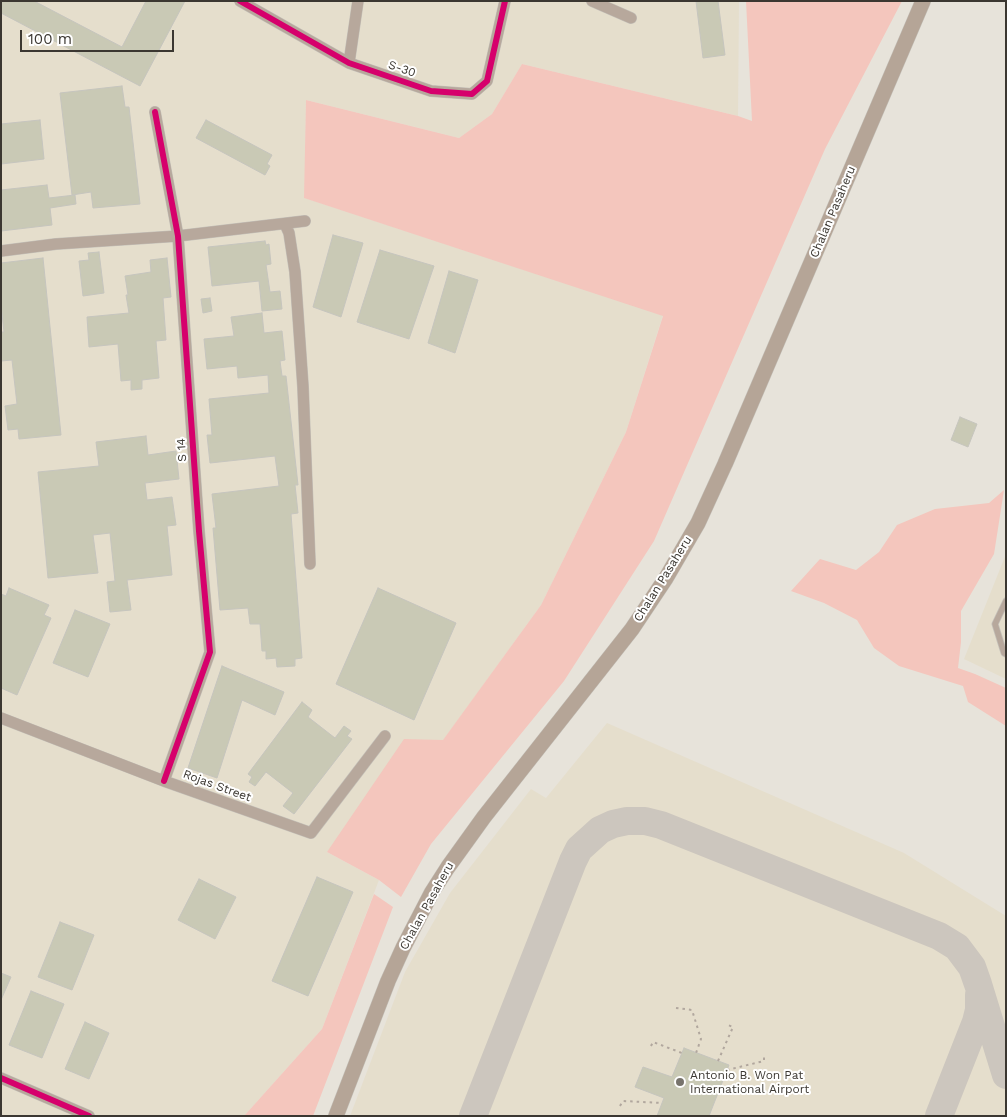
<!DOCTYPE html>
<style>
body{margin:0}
#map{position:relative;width:1007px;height:1117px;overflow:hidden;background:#e7e3da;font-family:"Work Sans",sans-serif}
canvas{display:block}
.frame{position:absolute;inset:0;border:2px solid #3b3731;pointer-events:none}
.scale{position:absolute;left:20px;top:30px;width:154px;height:22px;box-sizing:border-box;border:2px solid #3b3731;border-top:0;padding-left:6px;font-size:15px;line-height:18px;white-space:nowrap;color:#3b3731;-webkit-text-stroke:4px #fff;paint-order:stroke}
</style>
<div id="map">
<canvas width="1007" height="1117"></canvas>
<div class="frame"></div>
<div class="scale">100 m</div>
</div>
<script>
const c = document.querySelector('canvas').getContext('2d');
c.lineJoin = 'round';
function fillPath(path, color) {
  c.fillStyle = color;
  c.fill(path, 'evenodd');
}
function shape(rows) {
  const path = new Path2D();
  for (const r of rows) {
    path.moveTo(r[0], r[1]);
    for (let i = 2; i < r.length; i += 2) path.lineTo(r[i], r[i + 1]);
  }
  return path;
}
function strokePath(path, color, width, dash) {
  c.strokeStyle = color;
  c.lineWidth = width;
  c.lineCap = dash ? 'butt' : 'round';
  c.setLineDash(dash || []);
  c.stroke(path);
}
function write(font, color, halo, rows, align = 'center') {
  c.font = font + ' "Work Sans",sans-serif';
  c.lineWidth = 4;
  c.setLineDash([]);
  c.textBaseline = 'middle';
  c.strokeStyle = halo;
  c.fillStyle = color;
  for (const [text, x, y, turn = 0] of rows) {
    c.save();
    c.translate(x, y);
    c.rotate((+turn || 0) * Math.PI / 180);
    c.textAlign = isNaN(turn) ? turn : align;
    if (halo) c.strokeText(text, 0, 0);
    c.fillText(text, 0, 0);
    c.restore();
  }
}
const built = shape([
 [1,1,739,1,738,116,522,64,492,114,459,138,306,100,305,198,663,315,626,432,541,605,443,741,327,852,379,880,322,1029,244,1116,1,1116],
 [1006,554,1006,679,964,659],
 [607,723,904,853,1006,916,1006,1116,350,1116,405,972,450,893,531,789,546,798]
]);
const green = shape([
 [746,1,902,1,825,149,654,541,564,681,431,844,401,897,379,880,327,852,404,739,443,740,541,605,626,432,663,316,304,198,306,100,459,138,492,114,522,64,738,116,752,121],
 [1004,490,994,554,961,611,961,642,958,668,975,674,1006,688,1006,726,968,702,963,686,899,666,874,648,857,620,824,603,791,591,820,559,856,570,879,552,897,525,935,509,989,503],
 [374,894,393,907,313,1116,244,1116,322,1029]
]);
const taxiway = shape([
 [473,1116,573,861,579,849,600,830,613,824,627,821,645,821,661,825,939,936,957,947,972,967,978,984,1006,1075],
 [939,1116,976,1022,979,1010,979,995]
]);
const building = shape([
 [1,1,34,1,122,47,146,1,185,1,140,86,1,13,1,1],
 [696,1,718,1,725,55,703,58,696,1],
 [122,86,125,107,129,107,140,204,93,208,91,192,72,195,60,93,122,86],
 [40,120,44,159,1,164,1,124,40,120],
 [206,120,272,155,267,164,270,166,265,175,196,138,206,120],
 [47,185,49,198,75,195,76,204,50,208,52,225,1,231,1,190,47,185],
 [333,235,363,243,341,317,313,307,333,235],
 [265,241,266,245,269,244,271,264,266,265,270,292,280,291,282,309,262,311,259,281,212,286,208,247,265,241],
 [380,250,434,266,409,339,357,322,380,250],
 [99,252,104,293,83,296,79,261,89,260,88,253,99,252],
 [43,258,61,435,19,439,18,429,8,430,5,406,17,404,12,360,1,361,1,332,4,332,1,305,1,263,43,258],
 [167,258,171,297,163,298,166,340,156,341,159,378,142,380,142,389,131,390,131,380,121,381,118,344,89,347,87,317,129,313,126,295,128,295,125,276,151,272,150,260,167,258],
 [449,271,478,280,455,353,428,343,449,271],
 [210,298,212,311,203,313,201,299,210,298],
 [262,313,264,333,282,331,285,360,280,361,282,376,286,376,298,485,295,485,298,513,291,514,302,658,295,659,295,666,277,667,276,658,266,659,266,651,262,651,260,624,250,624,248,608,220,610,213,528,216,528,212,494,279,486,275,456,210,463,207,435,212,435,209,399,269,393,268,375,238,378,237,366,207,369,204,339,234,336,231,317,262,313],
 [960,417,977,424,968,447,951,440,960,417],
 [146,436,148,455,176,451,179,479,145,483,147,500,172,497,176,525,167,526,172,575,127,580,131,610,110,612,107,582,115,581,110,533,93,535,98,573,48,578,38,472,99,466,96,442,146,436],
 [9,588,49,605,44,615,51,618,17,695,1,688,1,594,6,596,9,588],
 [378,588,456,623,414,720,336,684,378,588],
 [75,610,110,624,88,677,53,663,75,610],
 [222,666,284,692,275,715,242,700,217,778,188,768,222,666],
 [302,702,312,710,308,717,335,738,344,726,351,731,347,736,352,739,294,814,283,806,293,793,266,772,255,786,249,782,252,777,248,774,302,702],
 [317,877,353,892,308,996,272,981,317,877],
 [199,879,236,897,215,939,178,920,199,879],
 [60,922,94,935,72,990,38,977,60,922],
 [1,973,11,977,1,1000,1,973],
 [31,991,64,1004,42,1058,9,1045,31,991],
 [85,1022,109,1033,89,1079,65,1069,85,1022],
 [684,1048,729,1065,709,1116,657,1116,664,1098,635,1087,643,1067,672,1077,684,1048]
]);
const path = shape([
 [676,1008,692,1010,701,1039,696,1053],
 [651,1046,653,1042,682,1053],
 [718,1061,733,1027,728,1025],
 [727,1070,764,1061,764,1057],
 [620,1106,623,1101,662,1103]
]);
const lane = shape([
 [1006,601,995,624,1004,653,1006,654]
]);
const street = shape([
 [240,1,349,63,431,91,472,94,487,81,505,1],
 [592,1,631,18],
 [349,63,358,1],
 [155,112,178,236,199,531,210,652,164,781],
 [285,224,289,233,295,272,303,387,310,564],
 [1,251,56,244,178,236,305,221],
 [1,718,164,781,311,833,385,736],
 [1,1078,89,1116]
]);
const secondary = shape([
 [336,1116,388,981,403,948,432,892,448,867,484,817,632,629,666,578,698,523,725,464,923,1]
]);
const cycleway = shape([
 [240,1,349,63,431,91,472,94,487,81,505,1],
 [155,112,178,236,199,531,210,652,164,781],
 [1,1078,89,1116]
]);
const markers = [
 [680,1082,5,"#77736c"]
];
const streetNames = [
 ["S-30",402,69,19],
 ["Chalan Pasaheru",833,212,-67],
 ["S 14",182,450,-94],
 ["Chalan Pasaheru",663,579,-58],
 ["Rojas Street",217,786,20],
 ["Chalan Pasaheru",427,906,-61]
];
const poiNames = [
 ["Antonio B. Won Pat",690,1075],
 ["International Airport",690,1089]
];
fillPath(built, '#e5decc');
fillPath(green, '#f4c6bd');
strokePath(taxiway, '#ccc6be', 28);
fillPath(building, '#c9c9b5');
strokePath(building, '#c6c5be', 1);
strokePath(lane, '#c4c0b9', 7);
strokePath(street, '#c4c0b9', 12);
strokePath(secondary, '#c4c0b9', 16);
strokePath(path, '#b1a79e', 2, [2.5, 4]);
strokePath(lane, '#b7a89c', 5.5);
strokePath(street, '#b7a89c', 11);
strokePath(secondary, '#b5a597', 15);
strokePath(cycleway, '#d6006c', 6);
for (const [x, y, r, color] of markers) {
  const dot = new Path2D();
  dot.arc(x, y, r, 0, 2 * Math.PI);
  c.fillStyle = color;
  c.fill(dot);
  strokePath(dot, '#fff', 2);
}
write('12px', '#3b3731', '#fff', streetNames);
write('12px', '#3b3731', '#fff', poiNames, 'left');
</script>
